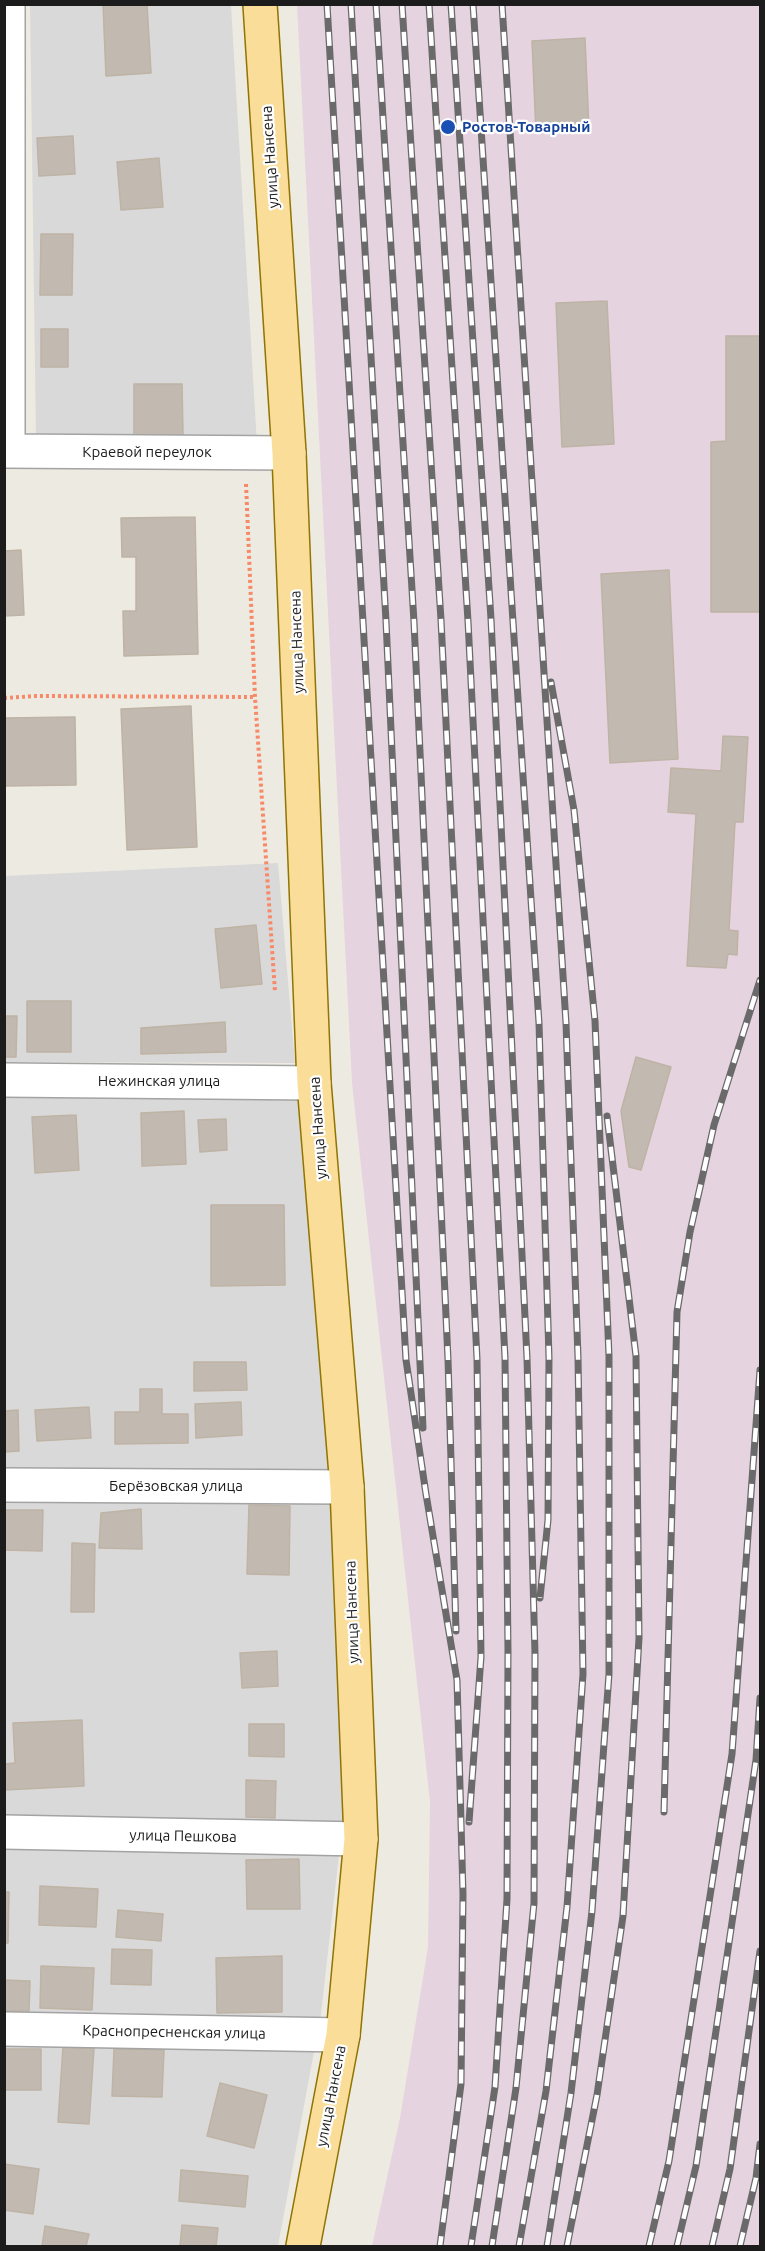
<!DOCTYPE html>
<meta charset="utf-8">
<style>
body{margin:0}
#map{position:relative;width:765px;height:2251px;overflow:hidden;background:#edebe1;font-family:Ubuntu,sans-serif}
canvas{display:block}
.frame{position:absolute;inset:0;border:6px solid #1c1c1c;pointer-events:none}
</style>
<div id="map">
<canvas width="765" height="2251"></canvas>
<div class="frame"></div>
</div>
<script>
const c = document.querySelector('canvas').getContext('2d');
c.lineJoin = 'round';
function fillPath(path, color) {
  c.fillStyle = color;
  c.fill(path, 'evenodd');
}
function shape(rows) {
  const path = new Path2D();
  for (const r of rows) {
    path.moveTo(r[0], r[1]);
    for (let i = 2; i < r.length; i += 2) path.lineTo(r[i], r[i + 1]);
  }
  return path;
}
function strokePath(path, color, width, dash) {
  c.strokeStyle = color;
  c.lineWidth = width;
  c.lineCap = dash ? 'butt' : 'round';
  c.setLineDash(dash || []);
  c.stroke(path);
}
function write(font, color, halo, rows, align = 'center') {
  c.font = font + ' Ubuntu,sans-serif';
  c.lineWidth = 4.5;
  c.setLineDash([]);
  c.textBaseline = 'middle';
  c.strokeStyle = halo;
  c.fillStyle = color;
  for (const [text, x, y, turn = 0] of rows) {
    c.save();
    c.translate(x, y);
    c.rotate((+turn || 0) * Math.PI / 180);
    c.textAlign = isNaN(turn) ? turn : align;
    if (halo) c.strokeText(text, 0, 0);
    c.fillText(text, 0, 0);
    c.restore();
  }
}
const residential = shape([
 [30,5,231,5,257,444,36,442],
 [278,863,295,1063,5,1062,4,876],
 [5,1091,306,1093,330,1477,5,1475],
 [5,1494,332,1494,344,1828,5,1823],
 [5,1841,340,1846,320,2023,5,2022],
 [5,2039,316,2041,278,2246,5,2246]
]);
const industrial = shape([
 [297,5,760,5,760,2246,372,2246,400,2118,428,1947,430,1802,352,1083]
]);
const building = shape([
 [103,4,147,4,151,73,106,76,103,4],
 [585,38,589,130,536,133,532,41,585,38],
 [73,136,75,174,39,176,37,138,73,136],
 [159,158,163,207,121,210,117,162,159,158],
 [41,234,73,234,72,295,40,295,41,234],
 [607,301,614,444,562,447,556,303,607,301],
 [41,329,68,329,68,367,41,367,41,329],
 [726,336,760,336,760,612,711,612,711,442,726,441,726,336],
 [134,384,182,384,183,436,134,436,134,384],
 [195,517,198,654,124,656,123,611,136,611,136,557,122,557,121,518,195,517],
 [21,550,24,615,4,616,4,551,21,550],
 [669,570,678,759,610,763,601,574,669,570],
 [191,706,197,847,127,850,121,709,191,706],
 [75,717,76,785,4,786,4,718,75,717],
 [723,736,748,737,743,822,735,822,729,930,738,931,737,955,728,954,726,968,687,966,696,814,668,812,671,768,721,771,723,736],
 [256,925,262,984,221,988,215,929,256,925],
 [27,1001,71,1001,71,1052,27,1052,27,1001],
 [4,1016,17,1016,16,1057,4,1057,4,1016],
 [225,1022,226,1052,141,1054,141,1028,225,1022],
 [636,1057,671,1067,641,1170,629,1167,621,1111,636,1057],
 [184,1111,186,1164,142,1166,141,1113,184,1111],
 [76,1115,79,1170,35,1173,32,1117,76,1115],
 [226,1119,227,1150,200,1152,198,1120,226,1119],
 [211,1205,284,1205,285,1285,211,1286,211,1205],
 [194,1362,246,1362,247,1390,194,1391,194,1362],
 [140,1389,162,1389,162,1414,188,1414,188,1443,115,1444,115,1412,140,1412,140,1389],
 [241,1402,242,1435,196,1438,195,1404,241,1402],
 [89,1407,91,1438,37,1441,35,1410,89,1407],
 [18,1410,19,1451,4,1452,4,1411,18,1410],
 [249,1505,290,1506,289,1575,247,1574,249,1505],
 [141,1509,142,1549,99,1548,101,1513,141,1509],
 [4,1510,43,1510,42,1551,4,1550,4,1510],
 [72,1543,95,1544,94,1612,71,1612,72,1543],
 [277,1651,278,1686,242,1688,240,1653,277,1651],
 [82,1720,84,1786,4,1790,4,1764,15,1763,13,1723,82,1720],
 [249,1724,284,1724,284,1757,249,1756,249,1724],
 [246,1780,276,1781,275,1818,246,1817,246,1780],
 [299,1859,300,1909,247,1909,246,1860,299,1859],
 [40,1886,98,1889,96,1927,39,1925,40,1886],
 [4,1892,9,1892,8,1943,4,1943,4,1892],
 [118,1910,163,1914,161,1941,116,1937,118,1910],
 [112,1949,152,1950,151,1985,111,1984,112,1949],
 [282,1956,282,2012,217,2013,216,1958,282,1956],
 [41,1966,94,1968,92,2010,40,2008,41,1966],
 [4,1980,30,1981,29,2011,4,2011,4,1980],
 [63,2047,94,2048,89,2124,58,2122,63,2047],
 [4,2049,41,2049,41,2090,4,2090,4,2049],
 [114,2049,164,2050,162,2097,112,2096,114,2049],
 [220,2083,267,2095,254,2148,207,2136,220,2083],
 [4,2164,39,2169,33,2214,4,2210,4,2164],
 [181,2170,248,2176,245,2207,179,2201,181,2170],
 [182,2225,218,2228,216,2246,180,2246,182,2225],
 [45,2226,89,2234,86,2246,42,2246,45,2226]
]);
const path = shape([
 [246,484,255,697,275,992],
 [4,698,36,696,255,697]
]);
const street = shape([
 [8,4,8,451],
 [4,451,289,453],
 [4,1080,314,1083],
 [4,1485,347,1487],
 [4,1832,361,1839],
 [4,2029,343,2035]
]);
const primary = shape([
 [260,4,289,453,314,1083,347,1487,361,1839,343,2035,303,2246]
]);
const rail = shape([
 [327,4,406,1360,426,1494,457,1680,463,1894,461,2084,440,2246],
 [351,4,386,621,423,1428],
 [376,4,414,622,448,1359,456,1631],
 [402,4,441,620,477,1359,481,1657,469,1822],
 [429,4,468,621,505,1358,508,1652,507,1899,495,2087,471,2246],
 [451,4,491,619,527,1358,535,1654,534,1903,516,2088,492,2246],
 [473,4,539,1023,549,1358,548,1520,540,1598],
 [502,4,566,1023,578,1357,583,1674,567,1907,546,2091,519,2246],
 [664,1812,677,1312,690,1232,714,1125,760,980],
 [547,2246,571,2093,592,1911,609,1674,609,1356,595,1021,574,810,551,682],
 [567,2246,597,2095,623,1916,639,1638,636,1356,607,1116],
 [649,2246,669,2161,732,1754,760,1370],
 [677,2246,696,2166,756,1760,760,1698],
 [712,2246,730,2169,760,1951],
 [740,2246,756,2178,760,2144]
]);
const markers = [
 [448,127,8,"#1a4fb4"]
];
const transitNames = [
 ["Ростов-Товарный",462,127]
];
const streetNames = [
 ["улица Нансена",270,157,-94],
 ["Краевой переулок",147,452],
 ["улица Нансена",297,642,-92],
 ["Нежинская улица",159,1081],
 ["улица Нансена",318,1128,-94],
 ["Берёзовская улица",176,1486],
 ["улица Нансена",352,1612,-92],
 ["улица Пешкова",183,1836,1],
 ["Краснопресненская улица",174,2032,1],
 ["улица Нансена",331,2096,-79]
];
fillPath(residential, '#dad9d9');
fillPath(industrial, '#e6d3e0');
fillPath(building, '#c2bab1');
strokePath(building, '#beb3a4', 1.5);
strokePath(street, '#a3a3a3', 36);
strokePath(primary, '#917402', 36);
strokePath(path, '#f78968', 4, [3, 3]);
strokePath(street, '#fff', 33);
strokePath(primary, '#fadd99', 33);
strokePath(rail, '#6a6a6a', 7);
strokePath(rail, '#fff', 4.5, [14]);
for (const [x, y, r, color] of markers) {
  const dot = new Path2D();
  dot.arc(x, y, r, 0, 2 * Math.PI);
  c.fillStyle = color;
  c.fill(dot);
  strokePath(dot, '#fff', 2);
}
write('bold 15px', '#164399', '#fff', transitNames, 'left');
write('15px', '#1c1c1c', '#fff', streetNames);
</script>
